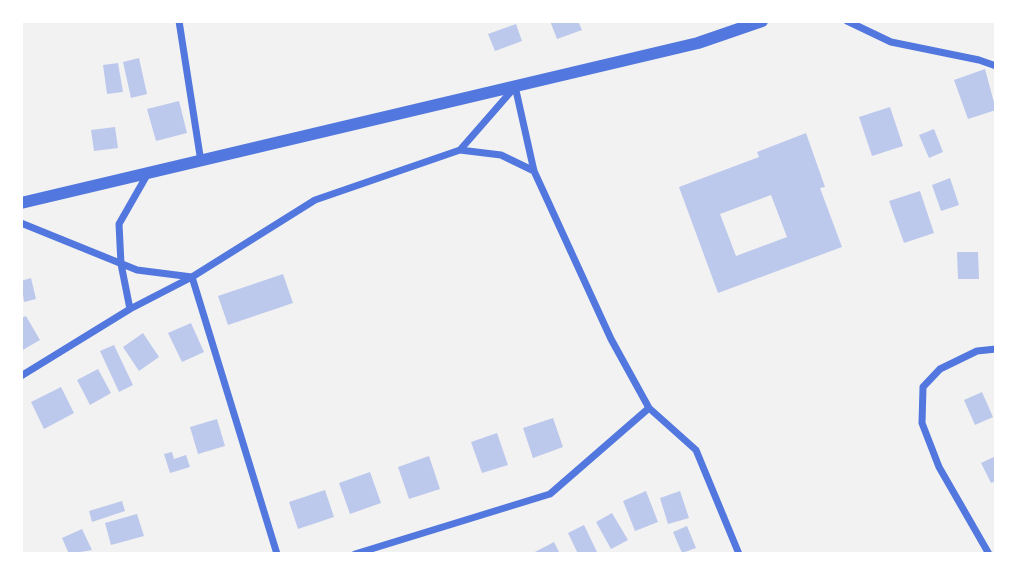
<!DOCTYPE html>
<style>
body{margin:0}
#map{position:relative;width:1017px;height:575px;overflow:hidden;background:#f2f2f2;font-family:"Roboto Condensed",sans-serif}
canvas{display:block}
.frame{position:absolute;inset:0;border:23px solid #fff;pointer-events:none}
</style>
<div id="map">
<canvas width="1017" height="575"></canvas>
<div class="frame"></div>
</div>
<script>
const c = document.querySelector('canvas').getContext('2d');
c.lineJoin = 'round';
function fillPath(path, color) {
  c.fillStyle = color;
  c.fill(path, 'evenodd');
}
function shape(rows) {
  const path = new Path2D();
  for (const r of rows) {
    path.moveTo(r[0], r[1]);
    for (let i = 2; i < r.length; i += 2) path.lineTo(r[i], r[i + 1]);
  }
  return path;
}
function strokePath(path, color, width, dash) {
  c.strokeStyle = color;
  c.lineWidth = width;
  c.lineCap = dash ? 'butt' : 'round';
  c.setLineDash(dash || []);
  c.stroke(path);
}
const building = shape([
 [550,21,578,21,582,30,557,39],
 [516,24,522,41,495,51,488,34],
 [139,58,147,94,131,98,123,62],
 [118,63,123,92,107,94,103,65],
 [985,69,996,110,968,119,954,80],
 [179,101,187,133,156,141,147,109],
 [890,107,903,146,872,156,859,117],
 [115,127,118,148,94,151,91,130],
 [934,129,943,152,929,158,919,135],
 [806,133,825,187,820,188,842,247,718,293,679,187,759,157,757,152],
 [771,195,787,237,736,256,720,214],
 [950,178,959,205,941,211,932,185],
 [920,191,934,233,904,243,889,201],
 [957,252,978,252,979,279,958,279],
 [283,274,293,303,228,325,218,296],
 [31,278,36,299,24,302,21,281],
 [26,316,40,340,21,351,21,318],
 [191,323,204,352,182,362,168,333],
 [143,333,159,357,139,371,123,347],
 [114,345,133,385,119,392,100,351],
 [98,369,111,393,90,405,77,380],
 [61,387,74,413,44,429,31,402],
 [982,392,993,417,975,425,964,400],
 [553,418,563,447,533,458,523,428],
 [217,419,225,446,198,454,190,427],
 [497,433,508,465,482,473,471,442],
 [172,452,174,459,186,455,190,467,170,473,164,454],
 [429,456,440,489,409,499,398,467],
 [996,456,996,481,991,483,981,463],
 [370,472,381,503,350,514,339,483],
 [325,490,334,517,298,529,289,502],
 [646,491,658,522,635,531,623,501],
 [680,491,689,518,668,524,660,498],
 [122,501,125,511,92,522,89,511],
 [612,513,628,540,611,549,596,522],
 [137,514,144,536,111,545,105,523],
 [584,525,598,554,578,554,568,533],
 [687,526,696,548,682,553,673,532],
 [82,529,92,550,69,554,62,538],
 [554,542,560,554,531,554]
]);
const minor = shape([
 [179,21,201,162],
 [847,21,891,42,979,60,996,66],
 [515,86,534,171,611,339,649,408,696,450,739,554],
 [460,150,501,155,534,171],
 [21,223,137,270,192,277,277,554],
 [130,309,121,264,119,224,147,175],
 [21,376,130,309,192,277,315,200,460,150,515,87],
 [355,554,550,494,649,408],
 [989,554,939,467,922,423,923,387,940,369,977,351,996,349]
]);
const tertiary = shape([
 [21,203,698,43,762,21]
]);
fillPath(building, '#bdc9ec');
strokePath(minor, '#5277de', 7);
strokePath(tertiary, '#5277de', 12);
</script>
